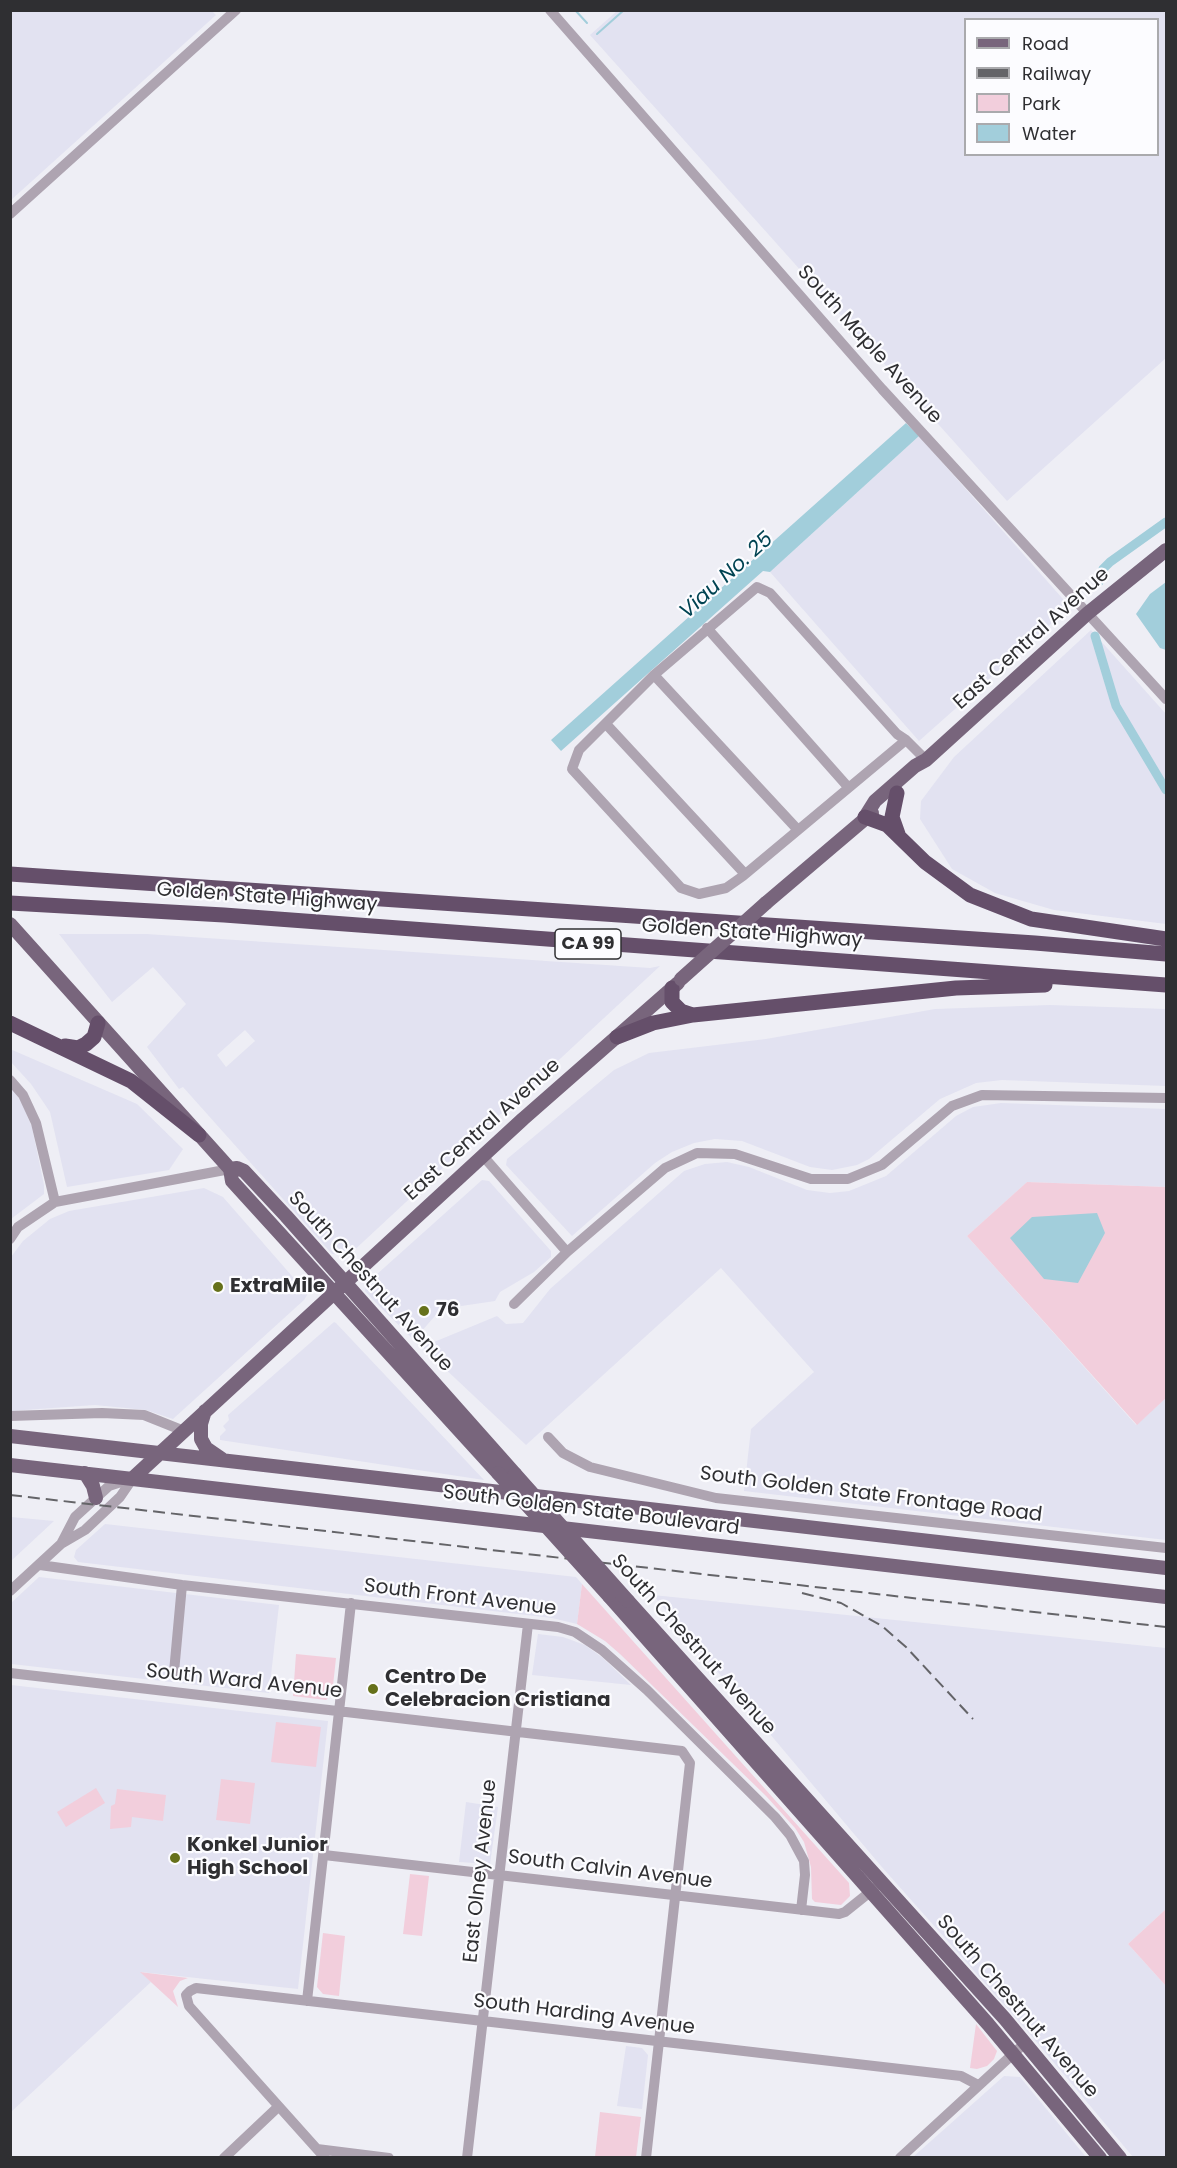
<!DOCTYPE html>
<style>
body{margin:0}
#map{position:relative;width:1177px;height:2168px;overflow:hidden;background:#eeeef5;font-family:Poppins,sans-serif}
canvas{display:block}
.frame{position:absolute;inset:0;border:12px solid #2f2f32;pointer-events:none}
.legend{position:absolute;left:964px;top:18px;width:195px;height:138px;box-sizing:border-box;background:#fcfcff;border:2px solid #aaaaad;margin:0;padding:8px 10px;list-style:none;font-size:18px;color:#2f2f32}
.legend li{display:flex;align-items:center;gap:12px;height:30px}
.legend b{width:30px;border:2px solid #aaaaad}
</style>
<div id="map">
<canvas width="1177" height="2168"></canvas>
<div class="frame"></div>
<ul class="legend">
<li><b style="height:8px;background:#78657c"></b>Road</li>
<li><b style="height:8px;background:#646468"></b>Railway</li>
<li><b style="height:16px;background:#f2cedc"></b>Park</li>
<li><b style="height:16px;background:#a2cedb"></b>Water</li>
</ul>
</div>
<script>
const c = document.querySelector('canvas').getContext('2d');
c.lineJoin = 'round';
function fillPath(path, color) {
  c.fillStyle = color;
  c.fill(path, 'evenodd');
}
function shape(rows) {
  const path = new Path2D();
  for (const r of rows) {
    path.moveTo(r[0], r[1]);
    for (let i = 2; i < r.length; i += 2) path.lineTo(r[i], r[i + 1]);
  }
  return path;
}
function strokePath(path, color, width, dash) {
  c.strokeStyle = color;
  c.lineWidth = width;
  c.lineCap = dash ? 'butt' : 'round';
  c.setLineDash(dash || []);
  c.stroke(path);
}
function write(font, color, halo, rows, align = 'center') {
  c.font = font + ' Poppins,sans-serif';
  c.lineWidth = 4.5;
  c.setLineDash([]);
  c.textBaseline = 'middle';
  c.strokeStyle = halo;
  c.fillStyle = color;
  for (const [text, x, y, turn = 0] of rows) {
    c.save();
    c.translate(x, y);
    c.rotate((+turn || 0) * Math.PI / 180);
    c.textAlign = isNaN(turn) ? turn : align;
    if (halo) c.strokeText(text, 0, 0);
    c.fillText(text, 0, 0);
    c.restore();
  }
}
const built = shape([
 [11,10,211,10,216,15,11,200],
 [617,11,1166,11,1166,358,1007,501,590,35],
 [966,20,1158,20,1158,154,966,154],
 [919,436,1070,607,919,741,770,572],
 [1091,630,1166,714,1166,924,1054,910,995,893,952,869,920,819,921,801,954,757],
 [59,934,147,934,650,968,660,966,349,1255,332,1254,183,1087,179,1089,147,1047,186,1004,153,967,112,1002],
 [245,1030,255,1041,226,1067,217,1055],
 [1050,1005,1166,1009,1166,1086,1002,1080,976,1083,940,1099,869,1159,857,1165,832,1170,810,1167,742,1141,715,1139,694,1143,672,1152,655,1163,572,1236,506,1165,507,1159,614,1070,649,1053,766,1039,935,1009],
 [10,1049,137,1104,183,1149,169,1170,67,1187,50,1112,31,1084,11,1062],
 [10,1085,22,1103,32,1127,44,1185,44,1194,11,1219],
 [1001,1103,1166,1109,1166,1187,1027,1182,967,1236,1136,1425,1166,1398,1166,1540,744,1491,751,1429,814,1372,721,1268,526,1445,422,1347,497,1316,506,1324,523,1323,550,1289,684,1171,705,1164,727,1162,749,1167,807,1190,830,1193,849,1191,886,1176,956,1116,973,1107],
 [482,1180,489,1181,551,1251,551,1257,534,1272,500,1292,495,1301,441,1309,414,1340,375,1302,365,1291,366,1284],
 [204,1188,223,1197,305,1291,307,1295,304,1300,173,1419,146,1410,95,1405,11,1411,11,1257,23,1241,50,1219,69,1211],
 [334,1322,336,1323,484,1480,220,1440,220,1436,226,1430,223,1426,229,1420,228,1415],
 [11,1517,54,1521,11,1561,10,1517],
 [105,1524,576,1577,582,1584,577,1624,552,1618,78,1562,74,1557,76,1550],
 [39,1577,279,1605,269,1693,11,1664,11,1603],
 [653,1595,1166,1648,1166,1909,1128,1944,1166,1986,1166,2157,1133,2157,1029,2033,881,1866],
 [538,1634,563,1637,585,1645,603,1658,631,1685,532,1675],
 [11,1685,328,1721,298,1989,141,1972,151,1982,11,2112],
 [466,1802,498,1807,490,1864,459,1862],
 [626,2046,642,2048,648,2055,642,2109,617,2106],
 [1004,2076,1020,2077,1086,2157,913,2157]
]);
const green = shape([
 [1027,1182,1166,1187,1166,1398,1137,1425,967,1236],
 [582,1584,849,1883,850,1896,841,1905,815,1902,812,1899,811,1867,804,1842,795,1828,766,1796,620,1654,605,1641,577,1624],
 [296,1654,336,1658,332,1695,326,1700,293,1696],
 [276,1722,321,1727,316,1767,271,1762],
 [221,1779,255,1783,250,1824,216,1820],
 [96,1788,105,1803,66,1827,57,1812],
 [117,1789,166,1795,163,1821,132,1817,131,1827,110,1829,111,1806,115,1804],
 [410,1874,429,1876,422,1936,403,1934],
 [1166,1909,1166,1986,1128,1944],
 [323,1933,345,1936,339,1996,323,1994,317,1987],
 [140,1972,188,1978,180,1981,173,1991,178,2007],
 [976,2024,997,2051,994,2059,987,2066,977,2069,970,2068],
 [600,2112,641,2117,636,2157,595,2157]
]);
const water = shape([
 [906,423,919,436,770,572,763,571,561,751,551,740],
 [1166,582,1166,650,1160,648,1136,614,1150,594],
 [1097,1213,1105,1233,1078,1283,1044,1279,1010,1238,1032,1217]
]);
const stream = shape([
 [575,10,587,23],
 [597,34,624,10]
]);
const canal = shape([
 [1099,582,1103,569,1110,562,1166,522],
 [1095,636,1116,706,1166,790]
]);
const minor = shape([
 [550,10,882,389,1166,699],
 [10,214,236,10],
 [707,628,848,787],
 [654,675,798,830],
 [606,724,745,874],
 [906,740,743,876,726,888,699,894,681,888,572,769,579,750,654,675,757,587,770,593,897,734,906,740,926,760],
 [10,1080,23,1095,36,1123,55,1202],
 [483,1156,567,1252],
 [10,1239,18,1227,55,1202,230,1169],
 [514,1304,567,1252,665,1168,697,1153,735,1154,811,1179,848,1179,882,1165,952,1106,982,1095,1166,1098],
 [10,1416,102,1413,144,1415,184,1431],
 [548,1437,563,1453,590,1467,716,1498,1166,1548],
 [61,1544,75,1517,109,1486,127,1480],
 [40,1565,182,1585,558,1627,575,1632,602,1650,647,1690,775,1817,790,1835,804,1861,805,1875,801,1910],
 [10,1591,61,1544,85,1530,120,1497,133,1478],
 [174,1672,182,1585],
 [10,1673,682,1751,690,1763,646,2158],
 [324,1855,839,1914,845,1912,875,1888],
 [307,2001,351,1603],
 [317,2149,389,2158],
 [224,2158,278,2107],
 [325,2158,189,2006,186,1995,190,1991,196,1988,961,2076,978,2085],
 [467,2158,528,1624],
 [900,2158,1025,2043]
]);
const major = shape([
 [865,817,875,801,915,766,926,760,1088,613,1166,550],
 [766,903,872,813],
 [10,924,230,1169,232,1181,498,1473],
 [230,1169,237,1168,244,1171,286,1216,515,1474],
 [205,1411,201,1424,201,1439,206,1448,222,1459],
 [10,1436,1166,1568],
 [10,1465,1166,1597],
 [85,1473,93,1486,96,1498],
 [133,1478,523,1119,678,983],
 [609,1596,988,2024,1100,2158],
 [628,1601,1005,2019,1120,2158]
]);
const highway = shape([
 [897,793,892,817,898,834],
 [865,817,887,825,925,862,970,895,1031,919,1166,939],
 [10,874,1035,943,1166,954],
 [10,903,224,915,1166,985],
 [672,988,672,1002,681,1011,693,1015],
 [10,1023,131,1081,199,1135],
 [617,1037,653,1023,693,1015,956,988,1045,985],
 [65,1046,78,1048,86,1044,94,1037,98,1023]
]);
const rail = shape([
 [10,1495,1166,1627],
 [802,1593,841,1603,882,1626,906,1647,973,1719]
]);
const majorBridge = shape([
 [681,979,766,903],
 [498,1473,609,1596],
 [515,1474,628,1601]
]);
const markers = [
 [218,1287,6,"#66711b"],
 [424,1311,6,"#66711b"],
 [373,1689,6,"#66711b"],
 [175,1858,6,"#66711b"]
];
const shields = [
 [588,944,66]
];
const shieldNames = [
 ["CA 99",588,944]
];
const streetNames = [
 ["South Maple Avenue",869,345,48],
 ["East Central Avenue",1032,639,-42],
 ["Golden State Highway",267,898,4],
 ["Golden State Highway",752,934,4],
 ["East Central Avenue",483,1130,-42],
 ["South Chestnut Avenue",370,1282,48],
 ["South Golden State Frontage Road",871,1495,7],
 ["South Golden State Boulevard",591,1511,7],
 ["South Front Avenue",460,1598,7],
 ["South Chestnut Avenue",693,1645,48],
 ["South Ward Avenue",244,1682,6],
 ["South Calvin Avenue",610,1870,7],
 ["East Olney Avenue",481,1871,-84],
 ["South Chestnut Avenue",1017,2007,49],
 ["South Harding Avenue",584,2015,7]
];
const poiNames = [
 ["ExtraMile",230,1287],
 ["76",436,1311],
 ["Centro De",385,1678],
 ["Celebracion Cristiana",385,1701],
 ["Konkel Junior",187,1846],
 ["High School",187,1869]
];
const waterNames = [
 ["Viau No. 25",727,576,-42]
];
fillPath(built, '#e2e2f1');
fillPath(green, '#f2cedc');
fillPath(water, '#a2cedb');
strokePath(stream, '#a2cedb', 2);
strokePath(canal, '#a2cedb', 9);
strokePath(minor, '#aea4b1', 10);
strokePath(major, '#78657c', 14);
strokePath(highway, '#654f6a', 15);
strokePath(rail, '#646468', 2, [12, 6]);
strokePath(majorBridge, '#78657c', 14);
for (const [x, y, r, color] of markers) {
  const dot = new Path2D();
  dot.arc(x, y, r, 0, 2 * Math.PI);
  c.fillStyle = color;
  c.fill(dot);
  strokePath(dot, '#fcfcff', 2);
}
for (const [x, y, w] of shields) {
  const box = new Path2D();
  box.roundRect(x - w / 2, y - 15, w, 30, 4.5);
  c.fillStyle = '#fcfcff';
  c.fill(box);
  strokePath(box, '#2f2f32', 1.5);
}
write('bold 18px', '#2f2f32', null, shieldNames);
write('20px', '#2f2f32', '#fcfcff', streetNames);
write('bold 20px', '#2f2f32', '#fcfcff', poiNames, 'left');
write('italic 21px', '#004352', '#fcfcff', waterNames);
</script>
